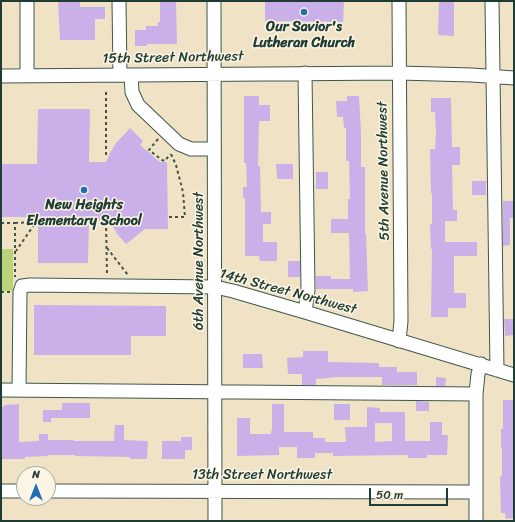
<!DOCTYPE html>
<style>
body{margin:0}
#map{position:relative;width:515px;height:522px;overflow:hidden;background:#f0e3c5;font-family:Sriracha,sans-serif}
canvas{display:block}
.frame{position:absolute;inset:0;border:2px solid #1f3d34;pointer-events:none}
.north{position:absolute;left:16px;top:466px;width:40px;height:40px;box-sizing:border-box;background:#fcf5e5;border:1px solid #a4ab9e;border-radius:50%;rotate:0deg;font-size:11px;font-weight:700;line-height:16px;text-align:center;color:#1f3d34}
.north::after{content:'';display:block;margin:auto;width:14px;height:18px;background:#1f6fb2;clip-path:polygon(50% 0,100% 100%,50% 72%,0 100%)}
.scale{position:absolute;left:369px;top:488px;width:79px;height:18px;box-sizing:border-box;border:2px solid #1f3d34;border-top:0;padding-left:5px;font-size:12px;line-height:14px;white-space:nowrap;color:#1f3d34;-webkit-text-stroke:3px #fcf5e5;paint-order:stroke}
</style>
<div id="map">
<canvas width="515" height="522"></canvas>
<div class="frame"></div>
<div class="north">N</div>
<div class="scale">50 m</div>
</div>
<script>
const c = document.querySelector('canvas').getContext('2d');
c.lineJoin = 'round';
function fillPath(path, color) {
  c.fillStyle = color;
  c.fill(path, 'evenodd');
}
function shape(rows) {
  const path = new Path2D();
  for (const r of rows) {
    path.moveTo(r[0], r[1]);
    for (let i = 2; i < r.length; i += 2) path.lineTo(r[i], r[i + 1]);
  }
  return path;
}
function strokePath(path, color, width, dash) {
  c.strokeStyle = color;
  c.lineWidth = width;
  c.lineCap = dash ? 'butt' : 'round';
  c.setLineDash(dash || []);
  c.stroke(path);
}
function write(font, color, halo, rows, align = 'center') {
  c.font = font + ' Sriracha,sans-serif';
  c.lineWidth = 3;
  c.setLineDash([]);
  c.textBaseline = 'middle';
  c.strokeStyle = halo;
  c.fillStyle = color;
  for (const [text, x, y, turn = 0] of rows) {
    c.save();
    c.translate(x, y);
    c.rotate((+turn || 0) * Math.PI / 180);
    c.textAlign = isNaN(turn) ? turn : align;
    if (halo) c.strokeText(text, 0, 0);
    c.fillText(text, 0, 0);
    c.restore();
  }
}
const green = shape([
 [1,249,13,249,13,291,1,291]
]);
const building = shape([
 [58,1,80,1,80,7,105,7,105,19,95,19,95,40,60,40],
 [160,1,176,1,177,44,147,44,147,46,135,46,135,30,146,30,146,26,158,26,158,22,160,22],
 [265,1,344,1,343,22,265,21],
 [439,1,454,1,454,36,438,35],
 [244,96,259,96,259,105,270,105,270,121,259,121,258,166,260,166,261,212,271,212,271,224,263,224,263,242,277,242,277,261,260,261,259,256,245,256,245,198,243,198,243,187,247,187,246,163,244,163],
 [347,96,359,96,361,132,361,167,365,167,365,234,366,234,368,291,353,292,353,289,316,289,316,276,331,276,331,279,350,279,349,233,331,233,331,219,348,219,348,199,350,199,349,161,346,161,346,128,344,128,343,117,337,117,336,101,347,101],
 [431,98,451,98,452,147,460,147,460,165,452,165,453,210,457,210,457,221,445,221,445,242,477,242,477,256,454,256,454,293,466,293,466,308,448,308,448,317,431,317,432,249,431,249,430,224,432,224,432,193,431,193,430,149,435,149,436,133,435,112,431,112],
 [38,109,90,109,89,162,106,162,110,153,116,143,130,128,143,141,140,145,160,162,167,162,168,229,145,229,126,244,117,234,110,220,89,220,88,263,38,263,38,217,1,217,1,164,37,164],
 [276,164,293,164,293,179,277,179],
 [316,172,328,172,328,189,316,189],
 [472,181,486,181,486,195,472,195],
 [503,201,513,201,514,218,510,218,510,245,503,246],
 [288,261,300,261,300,277,288,277],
 [34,305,166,306,166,336,131,336,131,355,34,355],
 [504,319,514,319,514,335,505,336],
 [303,351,328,351,328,362,379,363,379,367,397,367,397,372,417,372,417,385,382,385,382,377,339,377,316,379,316,385,302,385,302,374,288,374,287,358,303,357],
 [243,354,262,354,263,368,243,368],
 [436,377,446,378,445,386,436,386],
 [503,400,514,400,514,518,506,519,505,513,501,513,500,476,502,476,502,448,501,448,501,429,503,429],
 [416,401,429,402,429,411,416,411],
 [62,403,90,403,90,418,51,418,51,422,43,422,43,410,62,410],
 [19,404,19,442,39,441,39,434,48,434,48,440,74,440,74,441,114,441,115,425,124,425,124,440,148,441,147,459,130,459,130,457,75,456,75,455,48,455,48,456,25,457,25,459,1,459,1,407,4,407,4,405],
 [272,404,284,404,284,432,313,432,313,438,325,438,325,442,346,442,345,427,367,427,367,407,380,408,380,412,405,412,405,441,430,441,430,422,442,422,442,435,448,435,447,455,427,455,427,458,408,458,408,455,333,456,333,453,315,453,315,458,297,458,297,447,279,447,279,455,237,456,237,418,250,418,250,434,271,434,271,431,272,431],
 [375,423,392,423,392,441,375,442],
 [334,404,350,404,350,420,334,420],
 [181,437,192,437,192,450,185,450,185,459,162,459,162,441,181,441]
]);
const path = shape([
 [106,92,106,156],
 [158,139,149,150,162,160,165,161,170,154],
 [169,217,185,217,183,192,176,165,171,154],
 [106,222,107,275],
 [1,223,15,223,15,277],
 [15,223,36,222,16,251],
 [107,248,128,275],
 [1,292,10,292]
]);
const minor = shape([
 [27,1,27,76],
 [119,1,120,75],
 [214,1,215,521],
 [492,1,497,370],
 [305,73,308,290,305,312],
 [131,75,132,92,138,105,179,144,191,149,214,149],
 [1,76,399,73,472,75,514,78],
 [399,341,401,321,399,1],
 [1,390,476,394],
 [19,390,20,292,22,286,30,285,215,287,233,291,305,312,514,375],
 [1,491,24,491],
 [48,491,475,492],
 [476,521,476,394,478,374,481,364]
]);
const markers = [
 [304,12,4,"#1f6fb2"],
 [84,190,4,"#1f6fb2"]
];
const poiNames = [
 ["Our Savior's",304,27],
 ["Lutheran Church",304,43],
 ["New Heights",84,205],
 ["Elementary School",84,221]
];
const streetNames = [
 ["15th Street Northwest",173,58,-1],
 ["5th Avenue Northwest",384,171,-91],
 ["6th Avenue Northwest",199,261,-90],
 ["14th Street Northwest",288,292,15],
 ["13th Street Northwest",262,475]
];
fillPath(green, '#bbd378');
fillPath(building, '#cab0e8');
strokePath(minor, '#3e564a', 15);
strokePath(path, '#3e564a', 2, [3, 3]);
strokePath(minor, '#fff', 13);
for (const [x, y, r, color] of markers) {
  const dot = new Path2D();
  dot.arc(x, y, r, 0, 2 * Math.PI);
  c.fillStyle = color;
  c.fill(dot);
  strokePath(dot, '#fcf5e5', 1.5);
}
write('bold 14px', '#1f3d34', '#fcf5e5', poiNames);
write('14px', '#1f3d34', '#fcf5e5', streetNames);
</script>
